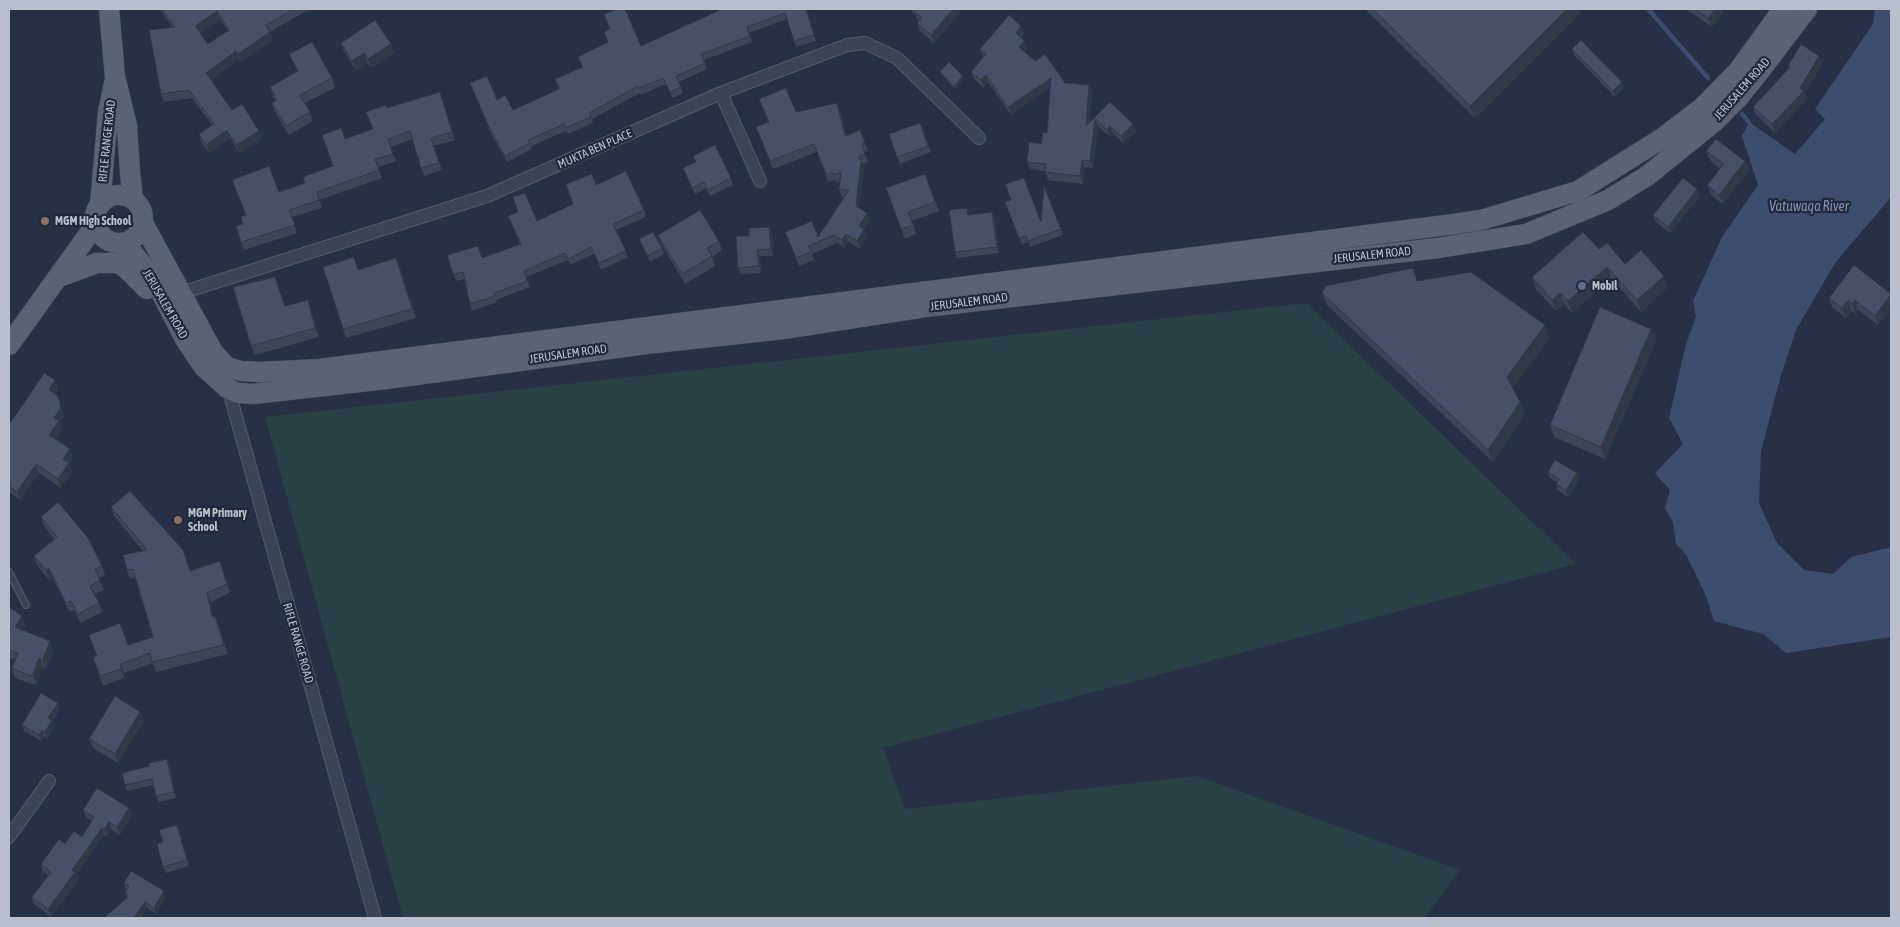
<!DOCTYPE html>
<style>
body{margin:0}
#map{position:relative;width:1900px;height:927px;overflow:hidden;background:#273145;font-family:"Asap Condensed",sans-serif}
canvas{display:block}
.frame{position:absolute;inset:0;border:10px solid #b9bfcd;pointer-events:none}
</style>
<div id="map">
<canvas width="1900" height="927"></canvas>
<div class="frame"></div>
</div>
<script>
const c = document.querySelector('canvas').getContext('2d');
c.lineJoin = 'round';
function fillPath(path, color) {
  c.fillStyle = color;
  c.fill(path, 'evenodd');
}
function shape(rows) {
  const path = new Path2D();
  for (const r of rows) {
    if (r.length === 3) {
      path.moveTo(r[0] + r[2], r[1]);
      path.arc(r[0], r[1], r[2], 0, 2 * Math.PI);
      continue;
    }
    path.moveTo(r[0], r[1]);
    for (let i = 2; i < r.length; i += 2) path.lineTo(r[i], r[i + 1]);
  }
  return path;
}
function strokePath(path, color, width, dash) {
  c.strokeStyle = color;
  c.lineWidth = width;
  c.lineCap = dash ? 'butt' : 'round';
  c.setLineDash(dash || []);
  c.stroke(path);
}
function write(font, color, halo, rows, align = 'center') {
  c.font = font + ' "Asap Condensed",sans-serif';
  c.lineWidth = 4.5;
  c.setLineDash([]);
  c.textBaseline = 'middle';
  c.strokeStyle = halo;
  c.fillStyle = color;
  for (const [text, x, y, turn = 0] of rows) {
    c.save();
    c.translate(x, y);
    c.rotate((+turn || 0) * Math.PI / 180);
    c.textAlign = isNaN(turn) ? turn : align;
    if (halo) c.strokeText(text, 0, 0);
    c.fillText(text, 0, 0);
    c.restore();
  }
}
const green = shape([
 [1306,303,1576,564,883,748,905,809,1197,776,1460,870,1424,918,403,918,265,417]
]);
const water = shape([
 [1875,9,1891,9,1891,197,1835,263,1796,330,1781,375,1761,452,1759,503,1777,543,1804,570,1833,574,1851,557,1891,547,1891,637,1786,653,1763,634,1714,621,1706,596,1687,556,1676,544,1673,523,1665,508,1670,490,1655,473,1683,444,1669,418,1686,344,1696,317,1693,301,1722,237,1758,185,1742,136,1749,122,1795,154,1825,119,1815,109,1873,24]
]);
const stream = shape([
 [1648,9,1708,78],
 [1742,114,1749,122]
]);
const lane = shape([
 [9,572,26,605]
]);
const street = shape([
 [721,93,760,181],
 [181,293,487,196,721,93,847,45,865,43,897,58,979,138],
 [227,384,375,918],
 [9,837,49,781]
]);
const primary = shape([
 [109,9,115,77,127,126,130,172,133,200],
 [119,219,24],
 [100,205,108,113,114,83],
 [143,223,213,352,227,367,241,371,260,372,320,369,1454,224,1481,220,1578,191,1661,139,1703,107,1739,70,1783,9],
 [125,243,155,281,185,339,204,367,227,388,238,393,253,394,386,379,646,344,783,329,925,307,1438,248,1526,234,1608,200,1647,176,1714,122,1739,97,1759,72,1807,9],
 [59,277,97,263,118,263,127,269,147,289],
 [9,345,96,224]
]);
const wall = shape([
 [160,9,315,9,308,13,306,11,270,32,273,40,241,62,239,59,211,80,232,110,259,131,262,139,239,153,230,138,209,153,201,142,199,134,212,125,192,98,164,102,161,94,172,27],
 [220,19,228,31,208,44,200,33],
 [719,9,811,9,807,11,816,41,796,47,787,19,749,33,752,42,704,60,707,69,679,82,683,93,673,98,666,85,663,85,641,95,640,93,592,119,593,123,568,134,566,131,531,146,532,149,507,162,491,134,473,89,497,100,513,110,559,89,555,79,583,68,578,57,641,46,720,10],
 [909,9,959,9,960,12,934,43,920,31,917,23,919,21,917,19,916,15],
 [1365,9,1579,9,1581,12,1475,118],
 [1686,9,1725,9,1712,27],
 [1021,26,1024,34,1021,37,1024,41,1027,48,1024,52,1035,61,1065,83,1089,85,1092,92,1090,122,1110,102,1136,131,1124,144,1113,133,1110,137,1098,126,1093,168,1085,167,1083,184,1048,180,1045,171,1030,169,1027,162,1041,144,1047,133,1051,87,1011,115,988,82,984,88,974,79,971,72,983,57,980,49],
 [341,43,391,44,395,53,371,68,367,62,356,70,344,52],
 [1572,49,1624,88,1615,97,1574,55],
 [289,54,332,78,335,88,305,103,310,112,313,121,289,135,275,112,272,103,276,101,273,97,270,87,297,71,293,63],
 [1819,56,1822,64,1805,93,1807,99,1775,133,1756,115,1753,107,1789,69,1788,66],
 [940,71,964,79,955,89,941,74],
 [440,92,455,140,434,146,442,170,424,176,412,139,391,147,396,161,378,167,382,178,319,200,322,208,292,217,297,233,244,250,236,226,243,224,246,215,279,192,305,183,333,166,345,139,373,129,387,108],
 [759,99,796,112,837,103,840,111,846,135,860,130,868,151,865,152,868,162,862,164,864,169,859,208,867,213,870,221,864,229,867,237,860,249,849,242,845,248,837,243,812,254,814,260,799,266,785,232,818,237,844,197,842,197,839,189,840,181,836,183,835,180,828,182,817,152,773,169,756,127,768,122],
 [920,123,931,152,900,164,889,134],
 [1706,151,1745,161,1749,170,1723,204,1711,195,1707,185,1720,169,1710,160],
 [693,156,731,178,733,185,710,196,706,188,695,194,683,168,695,162],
 [925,174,939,211,912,221,916,234,905,239,886,188],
 [596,185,644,210,646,217,616,230,628,257,601,270,594,254,570,265,568,260,526,277,530,287,496,300,497,302,472,311,470,304,464,279,456,281,447,255,482,258,520,244,508,216,537,221,573,204],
 [1044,186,1063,235,1030,247,1028,242,1022,245,1005,202,1041,222],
 [1697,189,1700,196,1670,233,1656,222,1653,215],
 [992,212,995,218,999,253,957,258,955,252,969,215],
 [769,227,772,234,773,256,760,256,761,273,741,274,738,268,749,236],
 [658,235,719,241,722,250,712,257,715,266,685,284,662,245],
 [639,239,662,248,664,254,650,262,642,246],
 [1599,249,1625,264,1668,287,1641,312,1611,278,1572,313,1564,304,1556,311,1536,289,1532,277],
 [400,268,416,318,346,338,343,329,358,270],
 [1417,281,1549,338,1513,388,1520,402,1525,414,1493,462,1327,305,1322,293],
 [1891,294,1891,308,1878,325,1858,310,1855,313,1851,311,1846,318,1832,307,1829,298],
 [308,300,319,337,255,355,251,346,285,306],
 [1651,329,1656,341,1605,459,1554,437,1550,425],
 [58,389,55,394,58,396,64,416,59,423,62,430,56,439,70,449,73,458,69,463,72,472,61,488,39,473,20,500,9,492,9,420,11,422],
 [1548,472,1577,473,1579,479,1568,497,1558,490,1556,484,1557,482,1550,478],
 [111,507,190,571,220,561,230,593,211,602,213,617,215,616,228,654,156,672,153,663,124,673,124,678,103,686,93,657,153,637,135,578,130,579,127,570,143,551,114,516],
 [41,517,102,566,105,575,99,578,104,590,95,594,99,603,102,612,81,623,74,610,70,612,52,577,49,580,37,565,34,556,54,539,44,526],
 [9,607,25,626,22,630,54,650,46,669,43,667,37,684,32,684,15,678,12,668,15,660,9,658],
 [58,703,60,709,52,722,54,727,47,738,44,737,41,741,24,731,22,725],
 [144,721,118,763,93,748,89,739],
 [167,759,169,765,176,798,158,802,153,785,127,791,125,785,149,766],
 [129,808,132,816,120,835,112,830,107,837,104,835,76,875,78,880,51,917,34,904,32,897,48,875,43,872,41,864,65,844,82,837,92,821,86,817,83,810],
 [179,831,189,866,166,873,163,867,163,842],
 [124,883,166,897,156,914,147,908,127,898,125,893,126,890]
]);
const shadedWall = shape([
 [306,9,315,9,308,13],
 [953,9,959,9,960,12,934,43,931,35],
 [1567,9,1579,9,1581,12,1475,118,1470,106],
 [1715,9,1725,9,1712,27,1708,18],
 [217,11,220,19,198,34,195,26],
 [1021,26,1024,34,1018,40,1016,33],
 [270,32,273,40,241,62,238,54],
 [1024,41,1027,48,1021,55,1019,47],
 [391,44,395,53,371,68,368,59],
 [236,51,239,59,209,81,206,73],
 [364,53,367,62,356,70,352,61],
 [1819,56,1822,64,1805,93,1807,99,1775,133,1772,124,1800,88],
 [986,75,988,82,984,88,981,80],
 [963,76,964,79,955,89,954,86],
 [1051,78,1054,85,1011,115,1008,107],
 [1622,82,1624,88,1615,97,1613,91],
 [1089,85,1092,92,1089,133,1086,126],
 [837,103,840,111,847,144,845,136],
 [1095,118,1098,126,1093,168,1090,161],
 [1133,124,1136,131,1124,144,1121,136],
 [1110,126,1113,133,1110,137,1107,130],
 [227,130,230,138,209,153,206,145],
 [259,131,262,139,239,153,236,145],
 [1082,160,1085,167,1083,184,1080,176],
 [861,161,864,169,859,214,856,206],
 [1745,161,1749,170,1723,204,1719,195],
 [1697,189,1700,196,1670,233,1668,227],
 [992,212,995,218,999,253,997,247],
 [867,213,870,221,864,229,867,237,860,249,857,241,859,226],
 [769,227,772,234,773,256,771,249],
 [846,234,849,242,845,248,842,240],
 [757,250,760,256,761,273,759,266],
 [1607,267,1611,278,1572,313,1568,301],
 [1664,276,1668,287,1641,312,1637,300],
 [1560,293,1564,304,1556,311,1552,300],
 [1891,295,1891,308,1878,325,1875,316],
 [308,300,311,309,319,337,315,328],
 [1855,300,1858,310,1855,313,1852,304],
 [1848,301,1851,311,1846,318,1842,308],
 [1545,325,1549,338,1511,390,1507,377],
 [1651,329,1656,341,1605,459,1601,447],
 [55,380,58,389,52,398,49,390],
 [58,396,64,416,59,423,62,430,53,443,49,435,54,418],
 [1520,402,1525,414,1493,462,1488,450],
 [70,449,73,458,69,463,72,472,61,488,58,479,63,459],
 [36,464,39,473,20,500,17,492],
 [1577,473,1579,479,1568,497,1566,490],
 [49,568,52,577,49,580,46,570],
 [207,593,211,602,215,627,212,617],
 [22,616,25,626,18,636,15,627],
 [50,641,54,650,46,669,43,660],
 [39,658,43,667,37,684,33,675],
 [121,664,124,673,124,678,121,669],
 [58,703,60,709,52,722,54,727,47,738,45,732,48,718],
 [140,712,144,721,118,763,115,754],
 [42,730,44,737,41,741,39,735],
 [167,759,169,765,176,798,174,792],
 [129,808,132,816,120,835,117,827],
 [109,822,112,830,107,837,104,830],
 [102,828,104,835,76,875,78,880,51,917,48,909,72,870],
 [164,891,166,897,156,914,154,908],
 [145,902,147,908,141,918,134,918]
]);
const building = shape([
 [162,9,294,9,266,25,270,32,238,54,236,51,206,73,232,110,242,104,259,131,236,145,227,130,206,145,199,134,214,124,189,90,161,94,149,30,175,27,162,9],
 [217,11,229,30,208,44,195,26,217,11],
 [618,9,625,9,641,46,720,10,719,9,806,9,814,35,794,41,785,13,747,27,750,36,701,54,705,63,676,76,681,87,670,92,664,79,661,79,639,88,638,86,589,113,591,117,565,128,564,124,528,140,530,143,505,156,489,127,470,83,487,76,497,100,505,95,513,110,559,89,555,79,583,67,578,57,608,42,604,32,610,29,604,14,618,9],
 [915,9,953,9,931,35,917,23,922,18,915,12,916,10,915,9],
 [1373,9,1567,9,1470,106,1373,9],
 [1695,9,1715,9,1708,18,1695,9],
 [1009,15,1021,26,1016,33,1024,41,1019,47,1035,61,1045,54,1065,83,1089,85,1086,126,1110,102,1133,124,1121,136,1110,126,1107,130,1095,118,1090,161,1082,160,1080,176,1045,172,1046,164,1027,162,1029,142,1041,144,1043,132,1047,133,1051,78,1008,107,986,75,981,80,971,72,986,54,980,49,1009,15],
 [375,20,391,44,368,59,364,53,352,61,341,43,375,20],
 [1581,40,1622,82,1613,91,1572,49,1581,40],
 [312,42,332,78,300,95,310,112,286,126,272,103,277,100,270,87,298,71,289,54,312,42],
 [1801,44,1819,56,1800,88,1804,91,1772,124,1753,107,1790,67,1788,66,1801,44],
 [949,62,963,76,954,86,940,71,949,62],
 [786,88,796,112,837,103,845,136,860,130,865,143,862,144,865,154,859,156,861,161,856,206,867,213,859,226,864,229,857,241,846,234,842,240,834,235,808,246,811,252,796,258,785,232,812,221,818,237,849,190,839,189,841,172,833,175,832,172,826,174,814,144,770,161,756,127,769,122,759,99,786,88],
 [440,92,452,132,431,138,439,163,421,168,410,131,388,139,393,154,375,159,379,170,317,192,319,200,289,210,295,225,241,242,236,226,243,224,241,217,246,215,232,180,269,166,279,192,305,183,303,177,333,166,322,135,341,128,345,139,373,129,366,112,386,105,387,108,440,92],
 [920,123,928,146,897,157,889,134,920,123],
 [1716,139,1745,161,1719,195,1707,185,1724,164,1706,151,1716,139],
 [715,145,731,178,708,190,704,182,692,188,683,168,696,162,693,156,715,145],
 [626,171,644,210,613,224,626,251,599,263,591,247,568,259,565,253,524,271,527,281,494,293,495,296,470,304,463,272,453,274,447,255,478,246,482,258,521,244,508,216,518,212,513,197,525,193,537,221,573,204,566,184,592,174,596,185,626,171],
 [925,174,935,202,908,212,913,225,901,229,886,188,925,174],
 [1024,178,1041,222,1044,186,1061,229,1028,241,1026,236,1019,238,1005,202,1011,200,1005,184,1024,178],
 [1683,178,1697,189,1668,227,1653,215,1683,178],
 [967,208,968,215,992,212,997,247,955,252,949,210,967,208],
 [700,210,719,241,707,248,712,256,682,274,658,235,700,210],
 [769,227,771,249,757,250,759,266,738,268,736,236,749,236,749,228,769,227],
 [653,232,662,248,648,256,639,239,653,232],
 [1583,232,1599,249,1607,243,1625,264,1641,250,1664,276,1637,300,1607,267,1568,301,1560,293,1552,300,1532,277,1583,232],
 [354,257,358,270,396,258,412,309,343,329,323,267,354,257],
 [1854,265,1891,294,1875,316,1855,300,1852,304,1848,301,1842,308,1829,298,1854,265],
 [1413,268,1417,281,1471,272,1545,325,1507,377,1520,402,1488,450,1322,293,1326,286,1413,268],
 [275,277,285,306,308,300,315,328,251,346,233,287,275,277],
 [1600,307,1651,329,1601,447,1550,425,1600,307],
 [44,373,55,380,49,390,58,396,61,407,54,418,59,421,49,435,70,449,63,459,69,463,58,479,36,464,17,492,9,486,9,420,11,422,44,373],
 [1555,460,1577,473,1566,490,1556,484,1559,479,1548,472,1555,460],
 [130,491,183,550,190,571,220,561,227,584,207,593,212,617,215,616,224,645,152,662,150,653,121,664,121,669,100,676,93,657,97,656,89,635,120,623,128,645,153,637,133,569,127,570,123,555,147,550,111,507,130,491],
 [58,502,88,538,102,566,95,569,100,580,90,586,99,603,78,614,71,601,66,603,49,568,46,570,34,556,57,537,41,517,58,502],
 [9,607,22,616,15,627,50,641,43,660,39,658,33,675,28,675,12,668,18,653,9,650,9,607],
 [41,693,58,703,48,718,52,720,45,732,42,730,39,735,22,725,41,693],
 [115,696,140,712,115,754,89,739,115,696],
 [167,759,174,792,156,796,152,779,125,785,122,773,149,766,149,763,167,759],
 [97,788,129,808,117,827,109,822,104,830,102,828,72,870,75,872,48,909,32,897,51,872,41,864,59,839,65,844,74,831,82,837,94,817,83,810,97,788],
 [177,825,187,860,163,867,157,844,163,842,159,830,177,825],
 [131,871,164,891,154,908,145,902,134,918,104,918,129,896,125,893,129,886,124,883,131,871]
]);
const markers = [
 [45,221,5,"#8d6e63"],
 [1582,286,5,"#5c6f8a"],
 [178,520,5,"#8d6e63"]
];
const streetNames = [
 ["JERUSALEM ROAD",1742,89,-49],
 ["RIFLE RANGE ROAD",107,141,-84],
 ["MUKTA BEN PLACE",595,149,-24],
 ["JERUSALEM ROAD",1372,255,-6],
 ["JERUSALEM ROAD",969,302,-7],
 ["JERUSALEM ROAD",165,304,60],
 ["JERUSALEM ROAD",568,354,-8],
 ["RIFLE RANGE ROAD",298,643,74]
];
const poiNames = [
 ["MGM High School",55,221],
 ["Mobil",1592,286],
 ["MGM Primary",188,513],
 ["School",188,527]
];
const waterNames = [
 ["Vatuwaqa River",1809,207]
];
fillPath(green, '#294046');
fillPath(water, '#3d4d6e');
strokePath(stream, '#3d4d6e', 4.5);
strokePath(lane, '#545c6b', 8);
strokePath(street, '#545c6b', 14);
strokePath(primary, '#454d5d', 21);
strokePath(lane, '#3b4454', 6);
strokePath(street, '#3b4454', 12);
strokePath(primary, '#5a6374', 20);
fillPath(wall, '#3c4659');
fillPath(shadedWall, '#313948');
fillPath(building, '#465167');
strokePath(building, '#313948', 1);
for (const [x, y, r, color] of markers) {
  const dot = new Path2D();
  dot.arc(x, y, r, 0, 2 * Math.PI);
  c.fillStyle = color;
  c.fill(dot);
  strokePath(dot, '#20293a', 2);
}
write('12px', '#b9bfcd', '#20293a', streetNames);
write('bold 12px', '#b9bfcd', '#20293a', poiNames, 'left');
write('italic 14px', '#8093b5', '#20293a', waterNames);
</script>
